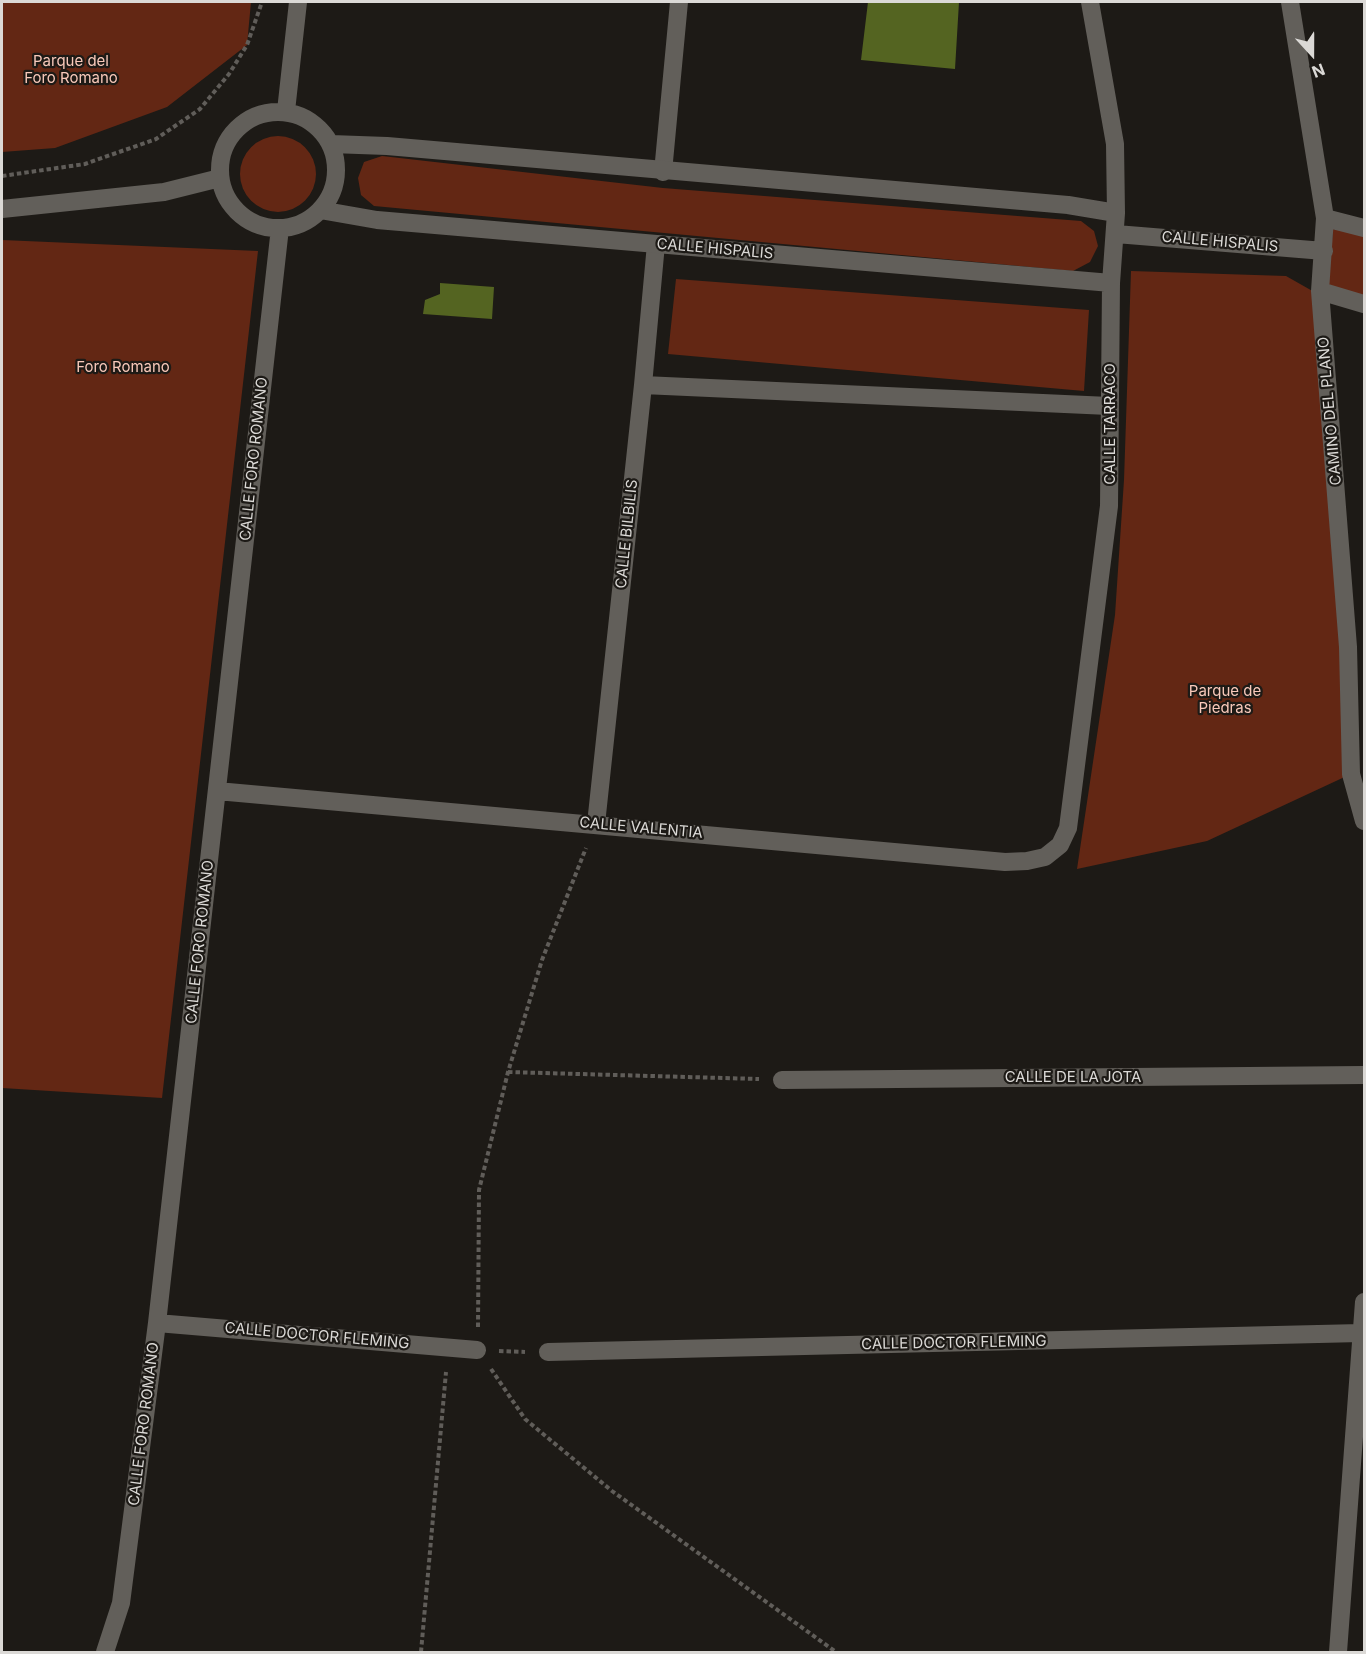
<!DOCTYPE html>
<style>
body{margin:0}
#map{position:relative;width:1366px;height:1654px;overflow:hidden;background:#1d1a16;font-family:Inter,sans-serif}
canvas{display:block}
.frame{position:absolute;inset:0;border:3px solid #dbd9d6;pointer-events:none}
.north{position:absolute;left:1282px;top:24px;width:60px;height:60px;-webkit-text-stroke:4px #1d1a16;paint-order:stroke;rotate:159deg;font-size:16px;font-weight:700;line-height:24px;text-align:center;color:#dbd9d6}
.north::after{content:'';display:block;margin:auto;width:21px;height:27px;background:#dbd9d6;clip-path:polygon(50% 0,100% 100%,50% 72%,0 100%)}
</style>
<div id="map">
<canvas width="1366" height="1654"></canvas>
<div class="frame"></div>
<div class="north">N</div>
</div>
<script>
const c = document.querySelector('canvas').getContext('2d');
c.lineJoin = 'round';
function fillPath(path, color) {
  c.fillStyle = color;
  c.fill(path, 'evenodd');
}
function shape(rows) {
  const path = new Path2D();
  for (const r of rows) {
    if (r.length === 3) {
      path.moveTo(r[0] + r[2], r[1]);
      path.arc(r[0], r[1], r[2], 0, 2 * Math.PI);
      continue;
    }
    path.moveTo(r[0], r[1]);
    for (let i = 2; i < r.length; i += 2) path.lineTo(r[i], r[i + 1]);
  }
  return path;
}
function strokePath(path, color, width, dash) {
  c.strokeStyle = color;
  c.lineWidth = width;
  c.lineCap = dash ? 'butt' : 'round';
  c.setLineDash(dash || []);
  c.stroke(path);
}
function write(font, color, halo, rows, align = 'center') {
  c.font = font + ' Inter,sans-serif';
  c.lineWidth = 4.5;
  c.setLineDash([]);
  c.textBaseline = 'middle';
  c.strokeStyle = halo;
  c.fillStyle = color;
  for (const [text, x, y, turn = 0] of rows) {
    c.save();
    c.translate(x, y);
    c.rotate((+turn || 0) * Math.PI / 180);
    c.textAlign = isNaN(turn) ? turn : align;
    if (halo) c.strokeText(text, 0, 0);
    c.fillText(text, 0, 0);
    c.restore();
  }
}
const green = shape([
 [2,2,251,2,247,45,167,107,55,148,2,152],
 [278,174,38],
 [382,156,663,188,1081,221,1094,231,1098,246,1090,262,1073,271,374,206,361,195,358,178,364,162],
 [1333,229,1364,234,1364,298,1328,286],
 [2,240,258,251,162,1098,2,1088],
 [1131,271,1286,276,1316,293,1351,774,1207,841,1077,869,1115,615,1124,480],
 [676,279,1089,310,1084,391,668,354]
]);
const water = shape([
 [868,2,959,2,955,69,861,60],
 [440,283,494,287,492,319,423,314,425,300,440,294]
]);
const path = shape([
 [2,176,85,164,156,139,200,109,229,74,247,45,262,2],
 [508,1072,759,1079],
 [478,1327,479,1190,508,1072,542,960,586,848],
 [499,1351,525,1352],
 [491,1369,525,1419,612,1491,836,1652],
 [421,1652,446,1372]
]);
const pedestrian = shape([
 [663,172,679,2],
 [643,385,1109,406],
 [596,824,643,385,656,244]
]);
const minor = shape([
 [1290,2,1325,218,1320,291,1348,647,1351,774,1364,821],
 [286,111,298,2],
 [278,170,58],
 [331,144,387,146,1068,205,1116,213],
 [2,209,164,192,220,178],
 [320,210,377,220,1111,283],
 [1325,218,1364,228],
 [1116,234,1324,251],
 [1320,291,1364,304],
 [217,791,1005,862,1027,861,1045,857,1060,845,1068,828,1109,506,1111,283,1116,213,1115,144,1090,2],
 [782,1080,1364,1075],
 [157,1323,477,1350],
 [548,1352,1361,1333],
 [105,1652,121,1603,157,1323,280,228],
 [1338,1652,1364,1302]
]);
const parkNames = [
 ["Parque del",71,61],
 ["Foro Romano",71,78],
 ["Foro Romano",123,367],
 ["Parque de",1225,691],
 ["Piedras",1225,708]
];
const streetNames = [
 ["CALLE HISPALIS",1220,242,5],
 ["CALLE HISPALIS",715,249,5],
 ["CAMINO DEL PLANO",1330,411,-95],
 ["CALLE TARRACO",1110,424,-90],
 ["CALLE FORO ROMANO",254,459,-84],
 ["CALLE BILBILIS",627,534,-84],
 ["CALLE VALENTIA",641,828,5],
 ["CALLE FORO ROMANO",200,942,-84],
 ["CALLE DE LA JOTA",1073,1077],
 ["CALLE DOCTOR FLEMING",317,1336,5],
 ["CALLE DOCTOR FLEMING",954,1343,-1],
 ["CALLE FORO ROMANO",144,1424,-83]
];
fillPath(green, '#632714');
fillPath(water, '#546421');
strokePath(path, '#605d59', 4, [4.5, 3]);
strokePath(pedestrian, '#625f5a', 18);
strokePath(minor, '#625f5a', 18);
write('15px', '#f9c9ba', '#1d1a16', parkNames);
write('15px', '#dbd9d6', '#1d1a16', streetNames);
</script>
